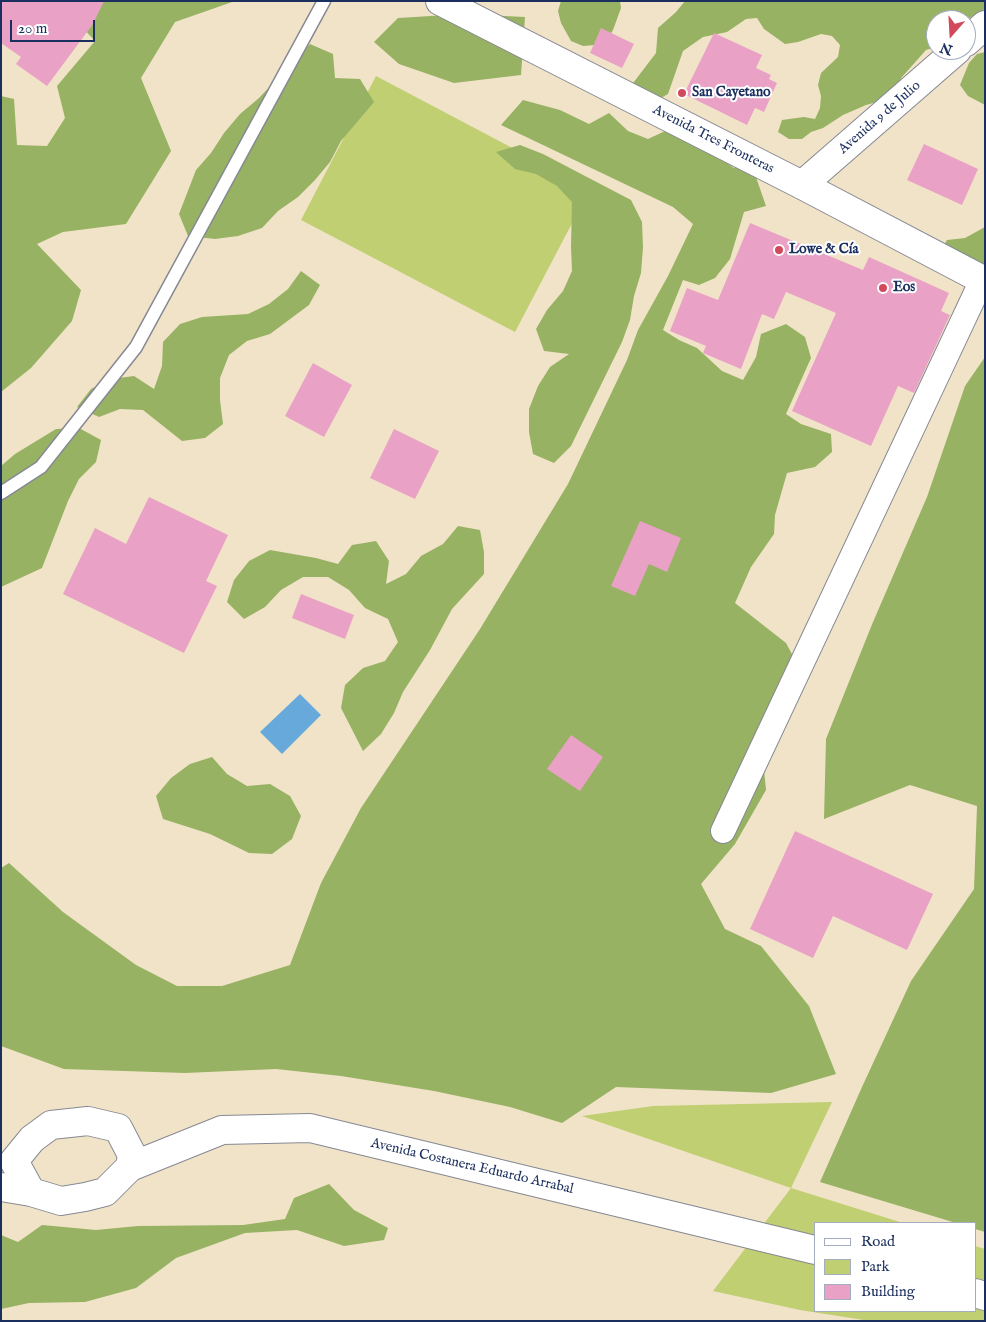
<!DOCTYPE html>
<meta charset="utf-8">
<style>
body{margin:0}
#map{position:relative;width:986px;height:1322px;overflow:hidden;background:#f1e3c8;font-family:"IM FELL English",serif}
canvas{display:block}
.frame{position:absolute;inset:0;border:2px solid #1b2f5e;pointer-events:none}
.legend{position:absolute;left:814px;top:1222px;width:162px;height:90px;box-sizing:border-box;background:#fff;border:1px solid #a4acbf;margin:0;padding:6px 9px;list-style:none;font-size:15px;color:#1b2f5e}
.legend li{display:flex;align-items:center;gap:10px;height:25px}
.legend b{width:25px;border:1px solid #a4acbf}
.north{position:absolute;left:926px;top:10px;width:50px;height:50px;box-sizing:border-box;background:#fff;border:1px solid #a4acbf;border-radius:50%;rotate:199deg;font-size:14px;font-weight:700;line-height:20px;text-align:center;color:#1b2f5e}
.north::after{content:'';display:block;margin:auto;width:18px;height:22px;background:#d1495b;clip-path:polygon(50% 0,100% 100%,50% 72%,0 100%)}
.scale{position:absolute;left:10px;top:20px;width:85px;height:22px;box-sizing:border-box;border:2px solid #1b2f5e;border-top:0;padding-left:6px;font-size:15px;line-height:18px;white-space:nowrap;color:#1b2f5e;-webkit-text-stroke:4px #fff;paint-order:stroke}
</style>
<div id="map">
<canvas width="986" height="1322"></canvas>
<div class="frame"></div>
<ul class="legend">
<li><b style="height:6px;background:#fff"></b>Road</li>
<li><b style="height:14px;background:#bfcf71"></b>Park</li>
<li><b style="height:14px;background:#e9a2c5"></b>Building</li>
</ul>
<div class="north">N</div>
<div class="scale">20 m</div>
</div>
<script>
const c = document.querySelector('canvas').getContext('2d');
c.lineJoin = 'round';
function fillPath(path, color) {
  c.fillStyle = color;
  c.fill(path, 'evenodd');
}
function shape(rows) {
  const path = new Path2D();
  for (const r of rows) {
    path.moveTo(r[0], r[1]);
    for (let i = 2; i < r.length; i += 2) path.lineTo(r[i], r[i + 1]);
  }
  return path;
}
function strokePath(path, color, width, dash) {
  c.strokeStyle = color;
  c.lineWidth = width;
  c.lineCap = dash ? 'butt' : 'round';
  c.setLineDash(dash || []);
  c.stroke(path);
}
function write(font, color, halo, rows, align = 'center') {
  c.font = font + ' "IM FELL English",serif';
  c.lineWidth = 4;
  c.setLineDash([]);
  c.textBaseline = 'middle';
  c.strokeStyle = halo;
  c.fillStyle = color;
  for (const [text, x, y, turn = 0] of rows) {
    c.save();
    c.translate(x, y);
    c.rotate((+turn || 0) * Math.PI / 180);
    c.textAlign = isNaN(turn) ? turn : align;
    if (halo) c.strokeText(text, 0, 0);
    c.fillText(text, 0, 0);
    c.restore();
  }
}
const green = shape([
 [376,76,590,189,515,332,301,220],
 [832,1102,791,1188,903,1223,815,1223,815,1311,975,1311,975,1246,985,1249,985,1321,870,1321,800,1310,713,1291,791,1188,582,1116,653,1106]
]);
const forest = shape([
 [85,1,235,1,175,22,141,78,171,151,126,224,63,232,37,244,81,290,72,321,31,368,1,392,1,96,14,99,17,145,47,146,65,118,57,86,95,41,69,13],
 [561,1,620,1,621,8,613,30,607,40,595,45,583,46,571,41,561,23,558,11],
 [685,1,985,1,985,9,966,20,936,20,936,47,926,50,902,77,895,87,877,102,866,105,843,115,823,128,811,132,802,139,789,139,778,132,782,120,804,117,815,119,820,108,821,96,818,85,821,73,838,57,840,45,832,36,821,34,798,42,785,44,764,29,757,18,746,19,727,32,703,37,683,51,668,94,647,106,627,91,656,53,658,28,676,12],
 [464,14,525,17,521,75,454,83,399,64,374,42,398,18],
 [310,44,333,54,335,78,360,79,374,102,341,141,330,162,315,180,298,197,278,211,262,228,238,236,215,239,188,236,179,214,196,170,211,153,224,133,240,114,259,98],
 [985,52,985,105,968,96,960,85,969,63,977,54],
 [523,100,560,110,589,124,609,113,628,131,648,139,676,126,734,168,749,157,766,206,744,212,730,259,715,278,699,285,683,280,663,330,679,340,697,348,722,371,743,380,756,357,761,334,786,324,805,337,811,358,786,414,801,424,831,434,832,452,815,467,787,473,775,515,774,534,751,567,735,603,786,643,801,671,762,749,766,790,735,844,701,884,725,929,761,946,809,1006,836,1074,771,1093,616,1087,562,1123,510,1107,434,1091,341,1076,276,1069,185,1073,64,1069,1,1046,1,868,9,863,63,912,136,965,177,986,222,986,290,965,321,883,361,808,480,629,568,484,627,360,638,330,668,276,693,224,673,207,501,125],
 [520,145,543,154,631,200,642,222,643,247,641,273,634,296,630,320,622,342,571,446,554,463,533,454,529,432,529,409,538,386,550,367,569,354,544,351,536,329,547,310,563,291,572,271,571,247,572,202,557,186,536,174,515,169,496,152],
 [985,227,985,289,940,251,947,240,965,238],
 [301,271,320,285,309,305,270,334,247,341,229,355,220,378,220,400,223,424,205,438,182,441,143,410,120,409,99,417,77,407,91,389,111,379,134,376,154,389,162,366,163,342,180,324,202,317,248,314,269,304,288,289],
 [985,357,985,1232,975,1229,975,1223,956,1223,820,1182,862,1087,911,981,974,889,977,806,910,785,824,819,826,739,873,622,927,497,965,386],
 [79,428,101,440,96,462,79,479,68,501,42,568,1,587,1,466,15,454,56,429],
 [458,526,480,530,484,552,484,574,452,609,430,650,403,692,394,713,381,734,363,751,341,708,345,685,363,668,385,661,398,642,388,619,365,608,349,590,328,577,303,577,281,590,265,607,244,619,227,602,234,580,249,561,270,550,316,558,338,564,352,545,376,541,389,561,386,584,406,574,421,556,443,544],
 [212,757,227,774,247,786,270,784,290,796,301,816,292,839,272,854,249,853,210,834,163,819,156,796,171,778,190,764],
 [329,1184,354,1210,388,1228,384,1240,344,1246,297,1230,245,1233,176,1258,136,1288,85,1302,29,1303,1,1309,1,1235,18,1242,42,1225,96,1230,138,1226,243,1225,285,1219,294,1198]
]);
const water = shape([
 [300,694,321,715,282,754,260,732]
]);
const building = shape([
 [1,1,104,1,93,24,47,86,16,64,21,57,1,43],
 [601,28,634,44,622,68,590,53],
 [714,33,762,55,756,68,771,75,769,79,777,83,764,112,755,108,747,125,684,94],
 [924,144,978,169,962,205,907,180],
 [750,223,863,270,869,257,949,293,941,311,950,315,914,393,898,386,871,446,792,411,836,313,786,292,774,319,762,314,741,369,703,353,706,346,670,331,687,288,718,300],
 [313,363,352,385,324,437,285,416],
 [394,429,439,451,415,499,370,478],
 [149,497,228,535,206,581,217,586,184,653,63,594,95,528,126,544],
 [640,521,681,538,667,572,649,564,635,596,611,586],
 [301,594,354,615,345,639,292,618],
 [571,735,603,757,580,791,547,769],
 [795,831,933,894,907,950,833,916,813,958,750,929]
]);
const lane = shape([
 [1,493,41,467,136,347,324,1]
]);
const street = shape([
 [723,831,982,280]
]);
const secondary = shape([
 [440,1,802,185,985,281],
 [966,42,985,25],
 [802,185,957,50],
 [130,1167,222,1130,310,1128,815,1250],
 [1,1187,31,1192,61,1201,85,1197,105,1192,130,1167,132,1155,118,1128,88,1121,51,1125,32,1139,14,1161,31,1192],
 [975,1293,985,1296]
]);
const markers = [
 [682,93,5,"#d1495b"],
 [779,250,5,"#d1495b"],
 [883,288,5,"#d1495b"]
];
const poiNames = [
 ["San Cayetano",692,93],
 ["Lowe & Cía",789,250],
 ["Eos",893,288]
];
const streetNames = [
 ["Avenida 9 de Julio",880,118,-41],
 ["Avenida Tres Fronteras",713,140,27],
 ["Avenida Costanera Eduardo Arrabal",472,1167,13]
];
fillPath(green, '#bfcf71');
fillPath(forest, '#97b263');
fillPath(water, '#66a9da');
fillPath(building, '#e9a2c5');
strokePath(lane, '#868993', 15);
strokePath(street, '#868993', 26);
strokePath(secondary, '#868993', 30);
strokePath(lane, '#fff', 12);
strokePath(street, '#fff', 24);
strokePath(secondary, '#fff', 28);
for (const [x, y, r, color] of markers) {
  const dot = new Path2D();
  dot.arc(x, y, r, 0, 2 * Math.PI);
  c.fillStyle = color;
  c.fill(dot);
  strokePath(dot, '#fff', 2);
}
write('bold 14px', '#1b2f5e', '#fff', poiNames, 'left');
write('14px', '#1b2f5e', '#fff', streetNames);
</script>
